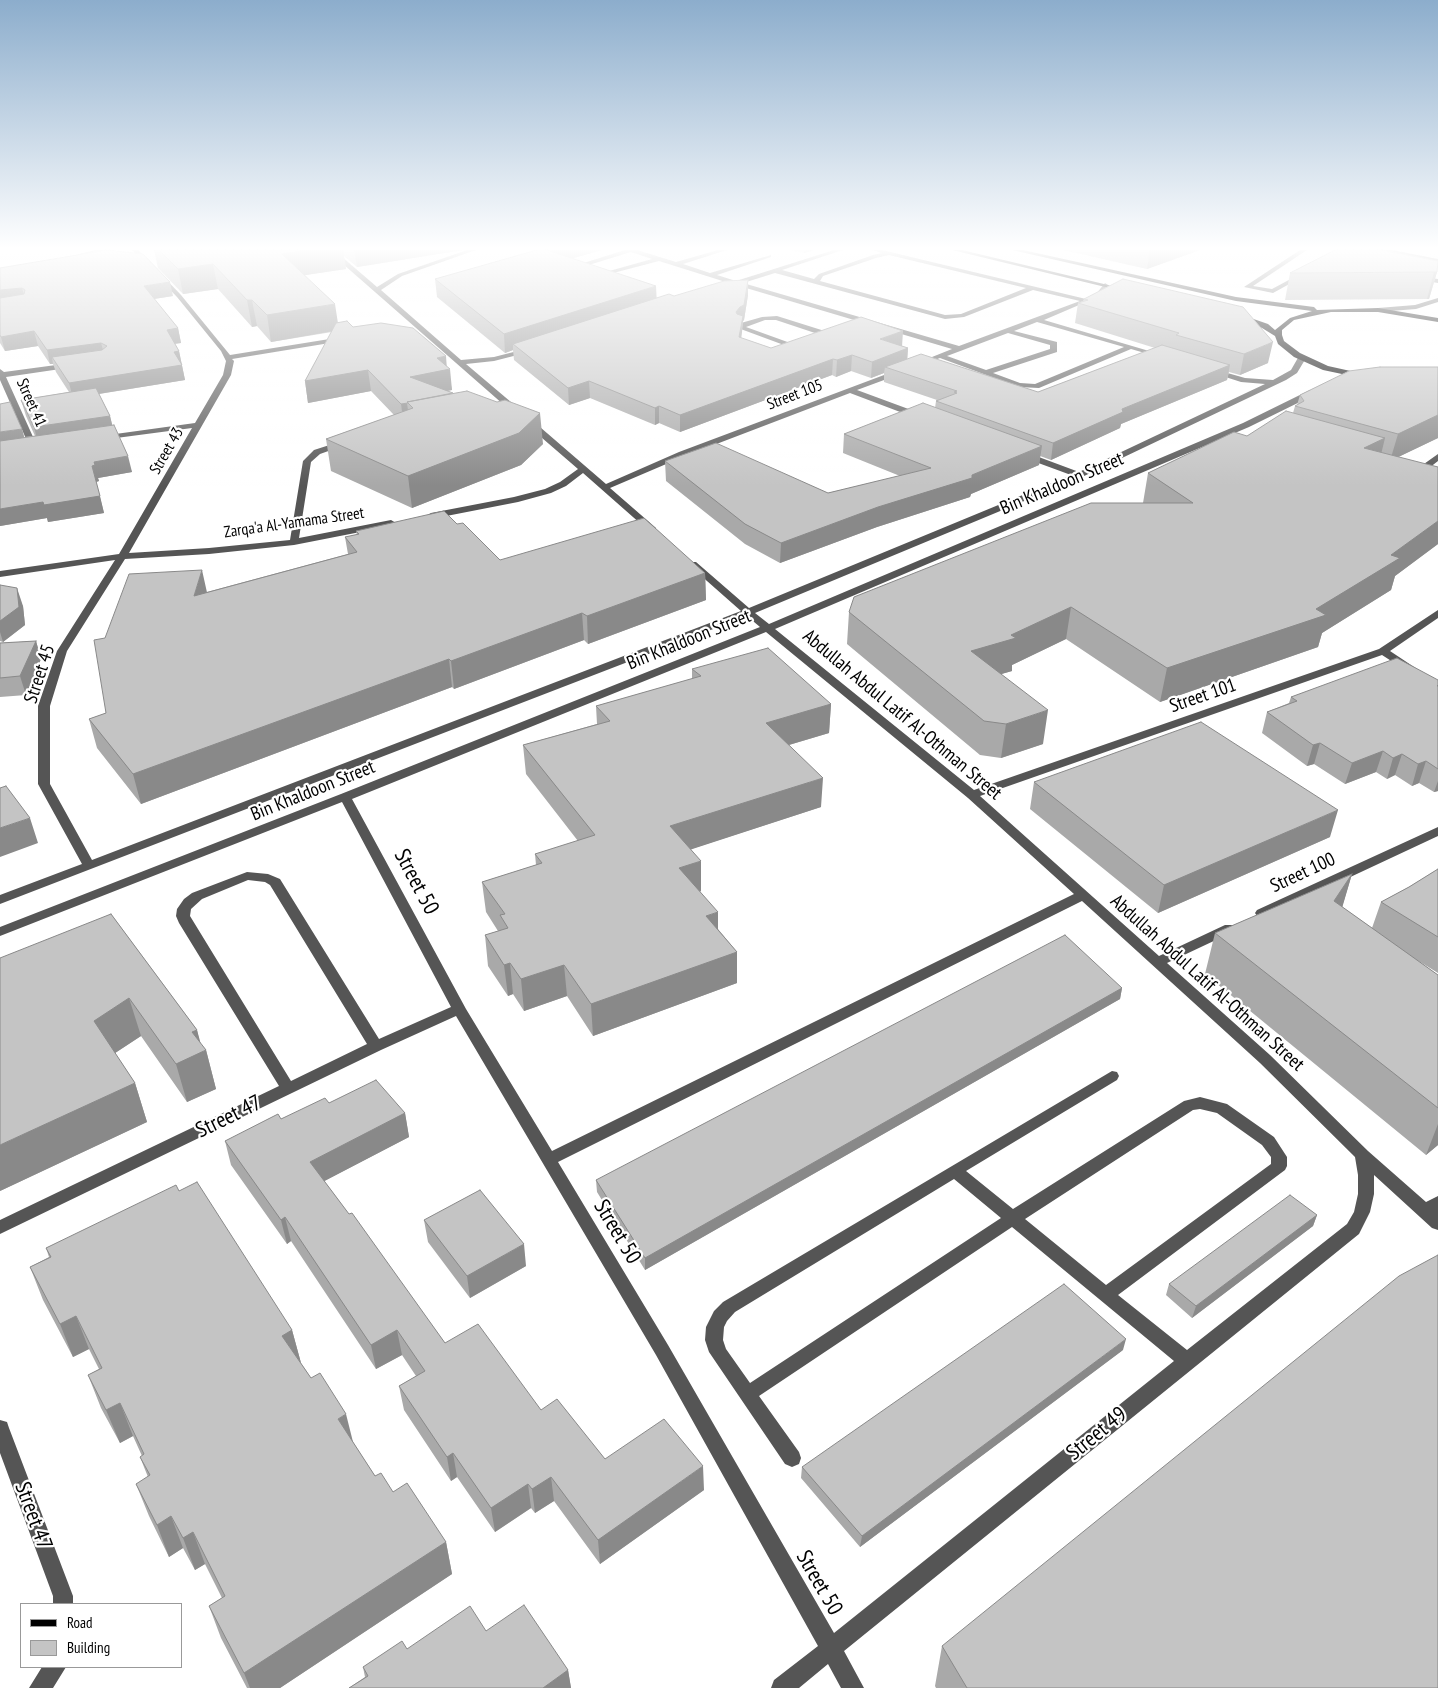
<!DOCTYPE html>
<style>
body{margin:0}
#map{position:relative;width:1438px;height:1688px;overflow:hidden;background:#fff;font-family:"PT Sans Narrow",sans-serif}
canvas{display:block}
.legend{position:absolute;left:20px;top:1603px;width:162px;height:65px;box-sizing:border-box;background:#fff;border:1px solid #999;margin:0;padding:6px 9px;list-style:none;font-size:15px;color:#000}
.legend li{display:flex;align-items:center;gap:10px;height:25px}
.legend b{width:25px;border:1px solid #999}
</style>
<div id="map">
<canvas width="1438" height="1688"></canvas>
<ul class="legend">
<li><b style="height:6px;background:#000"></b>Road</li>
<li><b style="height:14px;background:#c4c4c4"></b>Building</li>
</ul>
</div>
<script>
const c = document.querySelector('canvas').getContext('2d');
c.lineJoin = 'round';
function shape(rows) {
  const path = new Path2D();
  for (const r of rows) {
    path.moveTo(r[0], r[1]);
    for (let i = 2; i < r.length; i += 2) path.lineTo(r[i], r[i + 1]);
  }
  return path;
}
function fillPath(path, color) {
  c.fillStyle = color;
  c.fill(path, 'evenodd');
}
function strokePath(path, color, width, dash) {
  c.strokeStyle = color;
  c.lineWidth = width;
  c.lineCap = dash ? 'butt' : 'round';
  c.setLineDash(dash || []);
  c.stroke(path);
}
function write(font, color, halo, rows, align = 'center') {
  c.font = font + ' "PT Sans Narrow",sans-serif';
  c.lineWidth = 4.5;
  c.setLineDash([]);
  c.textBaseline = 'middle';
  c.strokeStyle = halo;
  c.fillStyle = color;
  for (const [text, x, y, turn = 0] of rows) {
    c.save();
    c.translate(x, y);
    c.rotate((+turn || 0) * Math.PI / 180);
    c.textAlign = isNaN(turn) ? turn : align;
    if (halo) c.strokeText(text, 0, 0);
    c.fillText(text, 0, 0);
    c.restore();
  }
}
const minor = shape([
 [95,250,106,250,71,259,68,257,95,250],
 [132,250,138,250,181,295,230,355,342,337,346,339,342,341,232,359,234,361,231,375,129,553,209,548,290,540,303,461,314,450,345,440,348,440,348,444,320,454,311,462,299,538,391,520,396,523,391,526,294,545,209,554,125,559,67,651,50,706,50,784,92,860,741,611,690,566,690,562,696,562,749,608,1071,475,1022,457,1022,453,1028,453,1079,472,1265,384,1241,382,1210,372,1210,368,1245,378,1273,380,1291,370,1299,356,1305,356,1306,358,1297,373,1286,380,1082,477,755,613,769,624,1243,423,1310,390,1316,390,1316,394,1249,427,775,629,974,790,1379,649,1438,610,1438,618,1390,651,1438,683,1438,691,1382,655,980,796,1159,956,1225,925,1235,925,1237,928,1235,931,1167,963,1270,1055,1368,1151,1426,1202,1438,1196,1438,1230,1432,1228,1374,1175,1374,1194,1370,1212,1359,1234,844,1651,864,1688,841,1688,828,1664,799,1688,771,1688,774,1680,818,1646,656,1355,456,1016,381,1050,0,1234,0,1220,279,1086,179,923,176,916,177,909,184,899,192,893,247,872,268,874,280,879,379,1039,451,1007,342,802,0,936,0,927,341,794,760,627,747,616,0,904,0,895,82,864,38,784,38,706,57,651,115,560,0,577,0,571,119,554,192,428,101,440,97,438,101,436,195,423,223,375,226,361,221,351,177,297,132,250],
 [766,632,968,798,1074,894,552,1151,466,1009,352,799,766,632],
 [248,880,265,882,270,885,367,1044,291,1081,190,916,191,909,202,899,248,880],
 [1082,901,1260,1063,1355,1157,1358,1175,1358,1194,1354,1212,1347,1224,1187,1350,1118,1295,1285,1170,1287,1166,1287,1157,1274,1137,1227,1104,1200,1097,1184,1101,1013,1209,966,1171,1117,1080,1119,1076,1117,1072,1112,1071,723,1302,714,1311,706,1327,705,1340,709,1352,785,1464,792,1467,799,1464,801,1458,799,1452,759,1396,1012,1227,1174,1361,834,1633,668,1345,558,1162,1082,901],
 [1200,1109,1217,1113,1262,1145,1271,1157,1271,1164,1106,1285,1025,1219,1193,1110,1200,1109],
 [954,1179,1001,1218,750,1383,726,1349,723,1340,724,1327,727,1321,735,1312,954,1179],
 [327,250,334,250,377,287,398,274,467,250,476,250,402,276,381,290,461,360,494,357,533,347,533,351,494,361,466,364,518,408,518,412,512,412,327,250],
 [625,250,637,250,676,262,718,250,727,250,683,264,710,273,771,255,771,257,717,275,736,281,834,250,843,250,782,270,814,279,819,274,873,255,882,253,872,250,882,250,1086,299,1096,294,1105,283,1108,285,1100,296,1044,320,1166,356,1162,358,1131,349,1039,388,1019,387,940,358,921,365,917,363,952,349,736,285,730,285,729,283,659,261,598,277,595,275,652,259,631,252,579,268,579,270,575,270,571,267,625,250],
 [889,255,1026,288,961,314,945,315,820,281,823,276,876,258,889,255],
 [775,273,945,319,964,317,1033,290,1080,301,959,346,743,283,775,273],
 [1037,322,1124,347,1035,384,1020,383,993,373,1057,352,1057,342,1014,331,1037,322],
 [1008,333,1050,345,1050,349,986,370,947,356,1008,333],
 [1300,250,1307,250,1253,286,1272,289,1300,274,1304,274,1304,276,1273,293,1244,287,1300,250],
 [1380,250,1392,250,1438,259,1438,263,1380,250],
 [1417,276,1438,279,1438,283,1415,279,1414,278,1417,276],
 [1438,298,1438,302,1416,309,1378,312,1375,310,1378,308,1415,305,1438,298],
 [777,316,831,333,832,335,805,347,792,348,738,328,741,323,762,317,777,316],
 [765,320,776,320,821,335,801,343,793,344,746,327,765,320],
 [71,363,75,365,74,367,6,377,38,448,31,450,0,380,0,369,4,372,71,363],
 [900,369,903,369,903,373,857,390,922,414,922,418,916,418,850,393,685,456,610,488,656,528,656,532,650,532,583,473,566,486,551,493,518,502,431,519,426,516,431,513,514,497,545,489,560,482,578,469,527,425,527,421,533,421,606,484,679,452,900,369],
 [1438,454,1438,461,1420,475,1414,475,1414,471,1438,454],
 [1438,827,1438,836,1267,916,1257,916,1255,913,1257,910,1438,827],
 [0,1420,7,1422,9,1428,73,1596,73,1604,53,1604,53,1596,0,1453,0,1420],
 [42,1667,66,1667,53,1688,29,1688,42,1667]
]);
const major = shape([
 [952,250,962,250,1129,290,1126,292,952,250],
 [1012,250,1023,250,1236,297,1314,307,1317,310,1378,308,1438,318,1438,322,1378,312,1331,312,1294,320,1282,330,1282,335,1284,341,1300,353,1328,366,1364,374,1365,376,1361,378,1323,370,1294,357,1278,344,1275,336,1262,328,1237,316,1242,315,1268,324,1275,330,1290,318,1312,311,1236,301,1012,250]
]);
const wall = shape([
 [154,250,462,250,457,251,357,267,344,256,346,269,305,275,338,323,353,327,447,367,452,390,447,391,543,444,521,465,412,508,331,471,326,439,394,415,371,391,308,403,305,381,332,332,271,342,257,326,252,327,218,289,183,294,158,268],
 [550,250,602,250,573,258,657,298,674,296,748,295,744,320,743,321,741,338,771,348,902,346,908,348,907,359,1038,392,1155,348,1075,323,1078,303,1083,301,1084,299,1123,279,1268,363,1240,375,1229,372,1227,380,1121,424,1120,428,1051,460,1040,456,1039,465,971,494,970,497,877,527,780,563,745,544,666,481,665,461,828,493,900,476,843,453,844,434,935,408,936,401,937,400,884,382,884,373,871,378,851,371,836,377,832,375,680,432,659,423,655,425,590,398,569,405,514,360,513,350,505,353,437,297,435,279,550,251],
 [790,250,814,250,804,253],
 [1063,250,1200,250,1147,269],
 [0,268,173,296,154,299,178,328,181,343,175,344,179,351,185,380,99,394,110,416,112,425,132,472,98,478,99,481,96,482,104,513,48,522,47,518,0,526,22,429,24,437,35,436,26,416,21,400,69,392,56,372,53,364,50,364,38,346,5,351,0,343],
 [1437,272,1429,299,1427,299,1285,300,1290,273],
 [1438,367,1438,438,1398,457,1438,467,1438,544,1395,576,1391,590,1322,633,1318,647,1160,702,1066,639,1012,665,1012,671,1001,674,1043,744,1001,758,980,755,847,644,849,612,1144,503,1143,503,1148,473,1247,436,1293,413,1295,406,1297,405,1300,395],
 [457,524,500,560,705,573,706,600,588,644,584,640,454,689,452,687,141,804,97,748,89,719,106,713,105,638,207,592,348,554,345,537,357,535,356,531],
 [0,585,23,606,25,625,3,642,0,641],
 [36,641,41,659,26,695,0,697,0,643],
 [692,669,831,704,829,733,789,745,821,807,691,849,701,891,700,891,718,929,737,952,737,983,593,1036,567,996,524,1011,513,994,508,996,488,966,485,935,498,931,486,912,482,882,536,865,535,854,578,841,526,774,523,745,597,724,596,706,692,679],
 [1438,680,1438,791,1434,792,1419,783,1412,786,1395,775,1387,779,1376,772,1345,784,1314,764,1307,766,1262,733,1267,712,1289,703,1291,697],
 [1034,782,1330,837,1158,913,1030,809],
 [1438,869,1438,973,1417,960,1438,975,1438,1145,1426,1155,1205,974,1215,933,1352,874,1342,907,1372,928,1381,902,1409,887],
 [111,914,197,1030,200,1044,206,1050,216,1089,187,1102,141,1036,115,1053,135,1083,147,1122,0,1191],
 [1122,988,1120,999,645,1270,597,1192,596,1180],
 [329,1103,405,1113,409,1137,324,1181,445,1343,541,1410,605,1459,704,1490,600,1564,554,1501,535,1513,531,1508,495,1532,457,1477,451,1481,404,1410,399,1386,416,1376,402,1355,376,1369,291,1241,287,1244,231,1165,225,1141,281,1119],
 [179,1191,292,1330,301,1363,375,1476,446,1542,452,1574,280,1688,247,1688,221,1638,209,1606,222,1598,205,1564,195,1570,183,1548,169,1557,149,1516,136,1484,148,1477,140,1457,142,1456,133,1436,120,1443,101,1408,88,1375,99,1369,89,1349,73,1357,43,1300,30,1267,49,1257,46,1248],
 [1317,1215,1313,1226,1192,1318,1166,1295,1169,1284],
 [424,1220,526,1266,470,1298,428,1242],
 [1123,1350,860,1547,801,1478,802,1467],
 [486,1631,568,1670,571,1688,349,1688,365,1677,363,1667,407,1649],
 [942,1646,1438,1688,936,1688,935,1686]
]);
const shadedWall = shape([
 [306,250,343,250,346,269,286,278,282,254],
 [354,250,462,250,457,251,357,267],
 [552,250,602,250,553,264],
 [805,250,814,250,804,253],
 [1150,250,1200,250,1147,269],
 [213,264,218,289,183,294,178,269],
 [1434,272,1437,272,1429,299,1427,299],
 [748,280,748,295,744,320,743,321,742,332,739,353,739,322,736,312],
 [170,282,173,296,147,300,144,286],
 [656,286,657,305,513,344,513,350,505,353,504,334],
 [22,288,26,301,0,304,0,290],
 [247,300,252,300,257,326,252,327],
 [335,304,339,330,271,342,267,315],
 [178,328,181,343,170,344,167,330],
 [34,331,38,346,5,351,1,337],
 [903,331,902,347,880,339],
 [1273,342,1268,363,1240,375,1244,354],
 [101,343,105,357,52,357,53,364,50,364,47,350],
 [908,348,907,364,885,367,884,373,871,378,872,362],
 [179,351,185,380,73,398,69,383,174,352],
 [852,355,851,371,836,377,837,360],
 [446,356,447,370,450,369,452,390,412,398,410,377,437,358],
 [833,359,832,375,680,432,680,415],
 [1230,365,1227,380,1121,424,1120,428,1051,460,1053,443,1122,409],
 [368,370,371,391,308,403,305,381],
 [589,381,590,398,569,405,568,388],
 [407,403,410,425,404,426,401,404],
 [659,406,659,423,655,425,655,408],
 [540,413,543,444,521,465,412,508,408,476],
 [1438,415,1438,438,1390,461,1398,434],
 [110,416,114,432,38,443,34,427],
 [22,429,26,444,0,448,0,432],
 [1385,438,1378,467,1364,448],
 [1042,446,1039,465,971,494,970,497,877,527,780,563,781,543,878,507,972,475],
 [128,456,132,472,98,478,99,481,96,482,92,466,94,462],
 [100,496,104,513,48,522,47,518,0,526,0,509,43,502],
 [1438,521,1438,544,1395,576,1391,590,1322,633,1318,647,1160,702,1167,668,1316,609],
 [202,570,208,597,194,596],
 [705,573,706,600,588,644,587,616],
 [17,588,23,606,25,625,3,642,0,632,0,621],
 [1071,607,1066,639,1012,665,1012,671,967,684,971,651,1011,635],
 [582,613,584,640,454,689,451,661],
 [36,641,41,659,26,695,20,676],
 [449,659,452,687,141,804,133,774],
 [831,704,829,733,765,752,766,723],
 [1048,710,1043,744,1001,758,1006,724],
 [1320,743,1314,764,1307,766,1313,745],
 [1383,751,1376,772,1345,784,1352,763],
 [1402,754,1395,775,1387,779,1393,758],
 [1426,761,1419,783,1412,786,1418,764],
 [823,778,821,807,671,856,670,826],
 [1438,781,1438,791,1434,792],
 [1338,810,1330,837,1158,913,1164,885],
 [30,818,38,843,0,857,0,828],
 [701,861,701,891,680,898,679,868],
 [1352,874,1340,915,1334,901],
 [718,912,718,943,706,916],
 [737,952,737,983,593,1036,591,1004],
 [510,963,513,994,508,996,504,965],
 [564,965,567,996,524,1011,521,979],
 [1122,988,1120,999,645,1270,645,1258],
 [129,998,141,1036,106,1059,94,1021],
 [197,1030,203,1052,206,1050,216,1089,187,1102,176,1064,192,1032],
 [135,1083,147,1122,0,1191,0,1145],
 [405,1113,409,1137,315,1186,310,1162],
 [1438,1124,1438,1145,1426,1155],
 [1317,1215,1313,1226,1192,1318,1196,1306],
 [285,1217,291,1241,287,1244,281,1220],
 [524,1244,526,1266,470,1298,467,1276],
 [76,1316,89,1349,73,1357,60,1324],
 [292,1330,301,1363,282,1336],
 [397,1330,402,1355,376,1369,371,1345],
 [1126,1339,1123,1350,860,1547,862,1536],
 [120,1403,133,1436,120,1443,106,1410],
 [346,1414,354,1446,338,1419],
 [453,1453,457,1477,451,1481,447,1457],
 [703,1466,704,1490,600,1564,598,1540],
 [551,1477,554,1501,535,1513,532,1489],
 [528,1484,531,1508,495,1532,491,1508],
 [171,1516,183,1548,169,1557,157,1525],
 [193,1532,205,1564,195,1570,183,1538],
 [446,1542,452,1574,280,1688,250,1688,244,1673],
 [568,1670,571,1688,543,1688]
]);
const building = shape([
 [107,250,143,254,170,282,144,286,178,328,167,330,179,351,174,352,182,365,69,383,52,357,102,350,107,346,101,343,47,350,34,331,1,337,0,335,0,298,24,294,25,290,22,288,0,290,0,268,107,250],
 [159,250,306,250,282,254,335,304,267,315,252,300,247,300,213,264,178,269,159,250],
 [537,250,547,250,656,286,504,334,435,279,537,250],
 [1335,250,1381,250,1438,261,1437,272,1290,273,1335,250],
 [1123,279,1243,307,1273,342,1244,354,1176,335,1179,333,1078,303,1088,300,1084,299,1123,279],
 [748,280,744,305,740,307,736,312,737,314,743,316,739,337,771,348,861,317,903,331,880,339,908,348,872,362,852,355,837,360,833,359,680,415,659,406,655,408,589,381,568,388,513,344,669,294,674,296,724,281,748,280],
 [347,321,353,327,381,323,413,328,446,356,437,358,450,369,410,377,453,393,407,402,408,403,401,404,368,370,305,381,336,323,347,321],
 [1162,345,1230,365,1122,409,1123,412,1053,443,936,401,957,393,954,392,957,391,885,367,921,354,1038,392,1162,345],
 [1380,367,1438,367,1438,415,1398,434,1295,406,1304,401,1300,395,1349,371,1380,367],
 [96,388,110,416,34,427,21,400,96,388],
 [467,391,497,402,505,400,540,413,519,433,408,476,326,439,413,408,407,402,467,391],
 [10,402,22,429,0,432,0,404,10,402],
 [923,403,1042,446,972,475,972,478,878,507,781,543,745,524,665,461,716,443,828,493,931,468,844,434,923,403],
 [1286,411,1385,438,1364,448,1438,467,1438,521,1391,555,1400,558,1316,609,1326,615,1167,668,1071,607,1011,635,1016,638,971,651,1048,710,1006,724,984,721,849,612,854,597,1091,503,1193,503,1148,473,1234,432,1247,436,1286,411],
 [114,425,128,456,94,462,95,465,92,466,100,496,44,505,43,502,0,509,0,441,114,425],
 [444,511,457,524,463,523,500,560,644,518,705,573,587,616,582,613,451,661,449,659,133,774,89,719,106,713,94,640,105,638,129,574,202,570,194,596,357,552,345,537,359,534,356,531,444,511],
 [0,585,17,588,19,607,0,621,0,585],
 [36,641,20,676,0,678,0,643,36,641],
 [768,648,831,704,766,723,823,778,670,826,701,861,679,868,718,912,706,916,737,952,591,1004,564,965,521,979,510,963,504,965,485,935,508,928,500,915,505,914,482,882,542,863,535,854,595,835,523,745,610,721,596,706,701,676,692,669,768,648],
 [1397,658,1438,680,1438,685,1437,686,1438,686,1438,769,1426,761,1418,764,1402,754,1393,758,1383,751,1352,763,1320,743,1313,745,1267,712,1297,701,1291,697,1397,658],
 [1201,722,1338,810,1164,885,1034,782,1201,722],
 [6,786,30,818,0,828,0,788,6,786],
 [1438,869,1438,937,1381,902,1409,887,1438,869],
 [1352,874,1334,901,1438,975,1438,1108,1215,933,1352,874],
 [111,914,197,1030,192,1032,206,1050,176,1064,129,998,94,1021,135,1083,0,1145,0,958,111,914],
 [1065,935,1122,988,645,1258,596,1180,1065,935],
 [376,1080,405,1113,310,1162,349,1214,352,1213,445,1343,478,1324,541,1410,557,1399,605,1459,664,1419,703,1466,598,1540,551,1477,532,1489,528,1484,491,1508,453,1453,447,1457,399,1386,425,1371,397,1330,371,1345,285,1217,281,1220,225,1141,278,1114,281,1119,325,1098,329,1103,376,1080],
 [197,1182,292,1330,282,1336,311,1378,320,1373,346,1414,338,1419,375,1476,381,1473,393,1492,407,1483,446,1542,244,1673,209,1606,225,1596,193,1532,183,1538,171,1516,157,1525,136,1484,150,1475,140,1457,144,1454,120,1403,106,1410,88,1375,102,1368,76,1316,60,1324,30,1267,51,1257,46,1248,176,1185,179,1191,197,1182],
 [480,1190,524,1244,467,1276,424,1220,480,1190],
 [1290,1195,1317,1215,1196,1306,1169,1284,1290,1195],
 [1438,1255,1438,1688,967,1688,942,1646,1399,1276,1438,1255],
 [1064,1284,1126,1339,862,1536,802,1467,1064,1284],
 [524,1605,568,1670,543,1688,349,1688,368,1676,363,1667,402,1641,407,1649,470,1606,486,1631,524,1605]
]);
const farStreetnames = [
 ["Street 105",795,395,-21],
 ["Street 41",31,403,66],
 ["Street 43",167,451,-60],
 ["Zarqa'a Al-Yamama Street",294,523,-8]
];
const streetNames = [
 ["Bin Khaldoon Street",1062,484,-23],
 ["Bin Khaldoon Street",689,640,-22],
 ["Street 45",40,674,-72],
 ["Street 101",1203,696,-19],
 ["Abdullah Abdul Latif Al-Othman Street",902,715,40],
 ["Bin Khaldoon Street",313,791,-22],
 ["Street 100",1303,873,-25],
 ["Abdullah Abdul Latif Al-Othman Street",1207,983,42]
];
const nearStreetnames = [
 ["Street 50",416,882,62],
 ["Street 47",229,1117,-26],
 ["Street 50",617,1232,59],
 ["Street 49",1097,1434,-39],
 ["Street 47",33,1516,70],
 ["Street 50",819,1583,60]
];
fillPath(minor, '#555');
fillPath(major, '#000');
fillPath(wall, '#a9a9a9');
fillPath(shadedWall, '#898989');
fillPath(building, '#c4c4c4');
strokePath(building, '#898989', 1);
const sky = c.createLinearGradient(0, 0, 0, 486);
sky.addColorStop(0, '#8cadcc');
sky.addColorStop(0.51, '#fff');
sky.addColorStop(1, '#ffffff00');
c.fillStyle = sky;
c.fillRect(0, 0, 1438, 486);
write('16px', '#000', '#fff', farStreetnames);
write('19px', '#000', '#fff', streetNames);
write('22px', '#000', '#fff', nearStreetnames);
</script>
